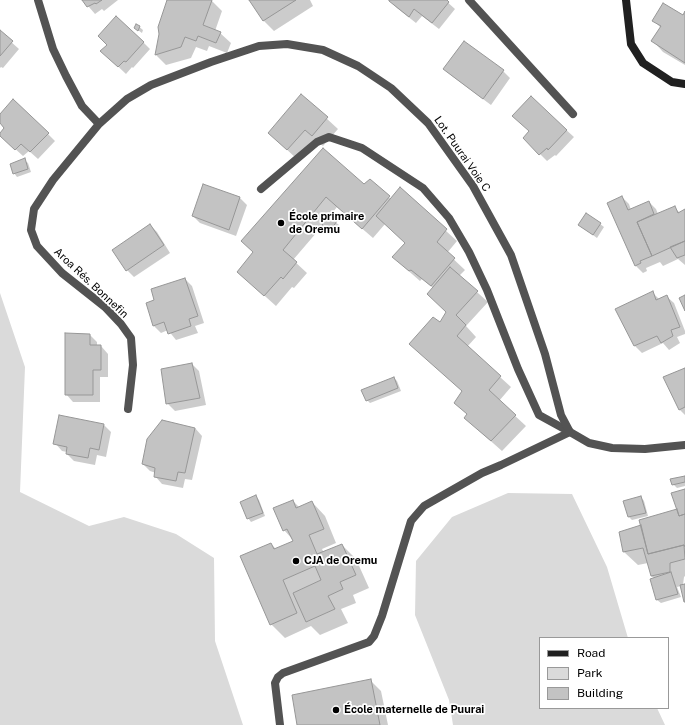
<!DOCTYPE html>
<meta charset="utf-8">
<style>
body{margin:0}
#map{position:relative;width:685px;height:725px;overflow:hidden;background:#fff;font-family:"Public Sans",sans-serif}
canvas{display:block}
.legend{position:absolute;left:539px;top:637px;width:130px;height:72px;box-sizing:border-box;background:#fff;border:1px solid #999;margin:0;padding:5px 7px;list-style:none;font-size:12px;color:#000}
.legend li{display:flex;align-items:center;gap:8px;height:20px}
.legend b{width:20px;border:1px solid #999}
</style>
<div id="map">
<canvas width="685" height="725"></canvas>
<ul class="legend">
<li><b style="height:5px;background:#202020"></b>Road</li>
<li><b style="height:11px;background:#dadada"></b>Park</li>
<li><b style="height:11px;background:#c3c3c3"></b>Building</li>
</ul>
</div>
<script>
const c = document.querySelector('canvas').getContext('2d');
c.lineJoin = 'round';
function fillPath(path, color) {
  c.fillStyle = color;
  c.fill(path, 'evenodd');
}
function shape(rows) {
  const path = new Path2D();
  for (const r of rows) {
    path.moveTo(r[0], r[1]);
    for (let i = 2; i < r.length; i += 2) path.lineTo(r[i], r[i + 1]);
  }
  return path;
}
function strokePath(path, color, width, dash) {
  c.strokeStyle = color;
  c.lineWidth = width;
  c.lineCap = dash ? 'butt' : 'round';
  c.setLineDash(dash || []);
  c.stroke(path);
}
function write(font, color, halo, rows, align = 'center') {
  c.font = font + ' "Public Sans",sans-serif';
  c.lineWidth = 3.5;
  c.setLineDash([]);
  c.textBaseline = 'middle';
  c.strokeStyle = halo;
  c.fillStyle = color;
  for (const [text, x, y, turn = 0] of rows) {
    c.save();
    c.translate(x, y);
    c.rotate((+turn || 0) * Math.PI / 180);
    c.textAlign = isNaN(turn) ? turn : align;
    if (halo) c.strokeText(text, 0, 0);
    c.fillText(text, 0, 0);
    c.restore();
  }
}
const green = shape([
 [0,293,25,367,20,492,89,526,124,517,176,534,214,558,215,641,243,725,0,725],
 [508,493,572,494,607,567,628,638,540,638,540,708,657,708,665,725,453,725,449,700,415,615,416,561,452,517]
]);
const shadow = shape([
 [83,0,118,0,104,11,102,9,95,14],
 [168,0,211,0,222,11,215,31,220,33,231,43,227,53,209,46,207,51,196,47,191,58,166,65,156,55],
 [250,0,310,0,313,6,274,31,264,21],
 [391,0,445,0,455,9,439,29,422,16,416,23,397,8,390,1],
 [685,13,685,65,663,52,653,41,661,28,653,20,683,16],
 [137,25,143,30,142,33,135,28],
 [0,32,19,49,3,68,1,67,0,68],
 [143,42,150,49,133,68,132,67,126,74,109,58],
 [444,69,503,71,510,78,491,105,452,76],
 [301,95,338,129,323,146,316,140,298,160,269,133],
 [531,98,574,137,556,156,555,155,547,161,524,138,530,132],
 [0,116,48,134,55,141,38,159,29,151,23,156,0,135,5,128,0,122],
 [323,149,364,186,392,199,400,189,457,241,447,253,465,270,459,276,488,302,466,326,476,337,467,347,511,387,499,401,526,426,502,451,476,428,468,415,455,403,463,391,440,323,447,313,433,288,422,279,420,281,404,267,406,243,385,224,373,238,337,207,329,217,339,225,334,234,323,225,293,260,307,273,294,288,292,287,276,306,238,272,254,252],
 [24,160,28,163,31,172,17,177,14,173],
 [204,185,240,198,247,205,236,236,200,223,193,216],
 [622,197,629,204,631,210,649,202,656,209,658,214,675,208,680,213,685,210,685,265,678,259,663,266,660,262,646,268,647,271,643,273,636,266,608,203],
 [587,214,604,227,597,238,583,228],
 [150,225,157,232,170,253,134,277,127,270],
 [185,279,192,286,204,323,195,326,198,333,176,340,168,330,161,333,154,326,156,301],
 [653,293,659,299,666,296,674,303,685,331,685,334,677,337,680,343,669,350,663,343,642,353,635,346,616,309],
 [90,335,97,342,97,346,101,346,108,354,108,377,100,377,100,402,73,402,66,394],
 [192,364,199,371,206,405,175,411,167,403],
 [685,369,685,415,679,409],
 [394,378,397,381,401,391,370,403,367,400],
 [104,425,111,432,106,457,97,455,95,465,74,461,67,454,67,452,62,451,55,443],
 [195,428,202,436,192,480,185,479,183,488,162,484,155,476,156,473,150,471,143,464],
 [685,477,685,486,677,488,673,484],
 [685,490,685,576,684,577,683,585,685,585,685,601,681,586,677,587,681,597,661,603,657,600,654,578,651,576,648,563,638,565,624,552,642,526,678,510],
 [255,496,259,500,265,516,251,522,248,518],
 [641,497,644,501,648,516,632,520,629,517,625,502],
 [293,501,299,507,312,502,325,516,336,543,322,549,324,553,342,545,356,559,369,588,353,595,356,603,341,609,348,623,320,635,311,626,285,638,271,624,271,544,276,549,294,541,284,530],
 [370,680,381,691,388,725,298,725]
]);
const building = shape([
 [82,0,102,0,96,4,95,3,87,7,82,0],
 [167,0,212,0,203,25,221,32,216,43,198,36,196,41,185,37,181,47,155,55,159,34,158,27,167,0],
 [249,0,296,0,263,21,249,0],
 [389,0,447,0,449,2,432,23,414,9,409,17,389,1,389,0],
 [663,3,683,15,685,11,685,63,651,41,661,26,652,21,663,3],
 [116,16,144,42,126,62,124,61,118,67,100,51,107,45,98,36,116,16],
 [136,24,140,26,138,31,134,28,136,24],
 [0,30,13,41,0,56,0,30],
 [464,41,504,70,483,99,443,69,464,41],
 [301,94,328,117,312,136,305,130,287,150,268,133,301,94],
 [531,96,567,130,548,150,547,148,539,155,523,138,529,131,512,116,531,96],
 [13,99,49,133,30,152,21,144,15,150,0,136,0,133,4,128,0,123,0,114,13,99],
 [323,148,364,184,370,179,390,196,362,229,326,197,283,250,297,262,283,279,281,277,264,296,237,272,253,252,241,241,323,148],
 [25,158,28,169,13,174,10,164,25,158],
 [203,184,240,197,229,230,192,216,203,184],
 [400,187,447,229,437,242,455,258,431,286,411,270,409,271,392,257,405,243,376,216,400,187],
 [622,196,628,210,649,201,654,214,637,222,652,256,640,261,641,263,635,266,607,203,622,196],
 [675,206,678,213,685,209,685,241,652,256,637,222,675,206],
 [586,213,601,223,593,235,578,225,586,213],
 [329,216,337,221,330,231,322,225,329,216],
 [150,224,164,245,126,271,112,250,150,224],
 [685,241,685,255,677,258,670,247,685,241],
 [450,267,478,291,456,315,466,325,457,336,501,376,489,390,516,415,491,441,464,418,467,414,454,403,462,391,409,344,433,317,440,322,446,312,427,294,450,267],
 [185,278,198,316,189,319,191,326,168,334,164,322,153,326,146,303,154,300,151,289,185,278],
 [653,291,656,300,667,295,680,327,671,330,673,336,661,343,657,336,634,346,615,309,653,291],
 [685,295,685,311,679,298,685,295],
 [65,333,90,334,90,345,101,345,101,370,93,370,93,395,65,395,65,333],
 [192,363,200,398,166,404,161,369,192,363],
 [685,368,685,407,679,410,663,377,685,368],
 [394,377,398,388,366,401,361,390,394,377],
 [59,415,104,424,99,450,90,448,88,458,66,454,67,447,53,444,59,415],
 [162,420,195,428,185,473,178,472,176,481,154,477,155,468,142,464,147,439,162,420],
 [685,476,685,482,672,485,670,479,685,476],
 [685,489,685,514,679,516,671,493,685,489],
 [256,495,263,513,247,519,240,502,256,495],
 [641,496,646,513,628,517,623,501,641,496],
 [293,500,296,508,312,501,324,529,309,535,317,554,342,544,356,575,340,582,343,589,328,596,335,609,306,622,293,593,321,580,315,566,283,580,297,613,270,625,240,556,271,543,274,549,293,541,287,529,283,531,273,508,293,500],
 [677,509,679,516,685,514,685,547,684,545,648,554,639,520,677,509],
 [641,525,648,554,684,545,685,559,670,563,670,572,651,576,643,548,623,552,619,532,641,525],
 [671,572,678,594,656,600,650,579,671,572],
 [685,584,685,602,684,602,680,585,685,584],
 [371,679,380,725,297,725,292,695,371,679]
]);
const lane = shape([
 [261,189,317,142,329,137,362,148,423,188,449,218,469,252,487,290,518,369,539,415,570,432],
 [280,725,275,683,278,677,283,673,369,642,374,636,382,616,411,521,424,506,482,473,501,465,570,432]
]);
const street = shape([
 [38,0,53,49,66,76,82,106,99,124],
 [469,0,573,114],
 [128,409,133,365,131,338,121,324,105,307,62,273,37,246,31,230,34,209,53,180,99,124,127,99,151,85,211,62,259,46,287,44,323,50,358,66,391,88,428,123,473,186,511,255,545,354,561,415,570,432,589,443,612,448,645,449,685,445]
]);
const secondary = shape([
 [626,0,631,44,643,63,672,82,685,84]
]);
const markers = [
 [281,223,4,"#000"],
 [296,561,4,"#000"],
 [336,710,4,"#000"]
];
const streetNames = [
 ["Lot. Puurai Voie C",462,154,55],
 ["Aroa Rés. Bonnefin",91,283,43]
];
const poiNames = [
 ["École primaire",289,217],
 ["de Oremu",289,230],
 ["CJA de Oremu",304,561],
 ["École maternelle de Puurai",344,710]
];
fillPath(green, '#dadada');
fillPath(shadow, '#0003');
fillPath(building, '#c3c3c3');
strokePath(building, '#979797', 1);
strokePath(lane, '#535353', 8);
strokePath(street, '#535353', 8);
strokePath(secondary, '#202020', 8);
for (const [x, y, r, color] of markers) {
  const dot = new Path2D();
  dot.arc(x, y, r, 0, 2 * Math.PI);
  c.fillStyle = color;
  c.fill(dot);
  strokePath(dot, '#fff', 1.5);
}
write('11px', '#000', '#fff', streetNames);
write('bold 11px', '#000', '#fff', poiNames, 'left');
</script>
